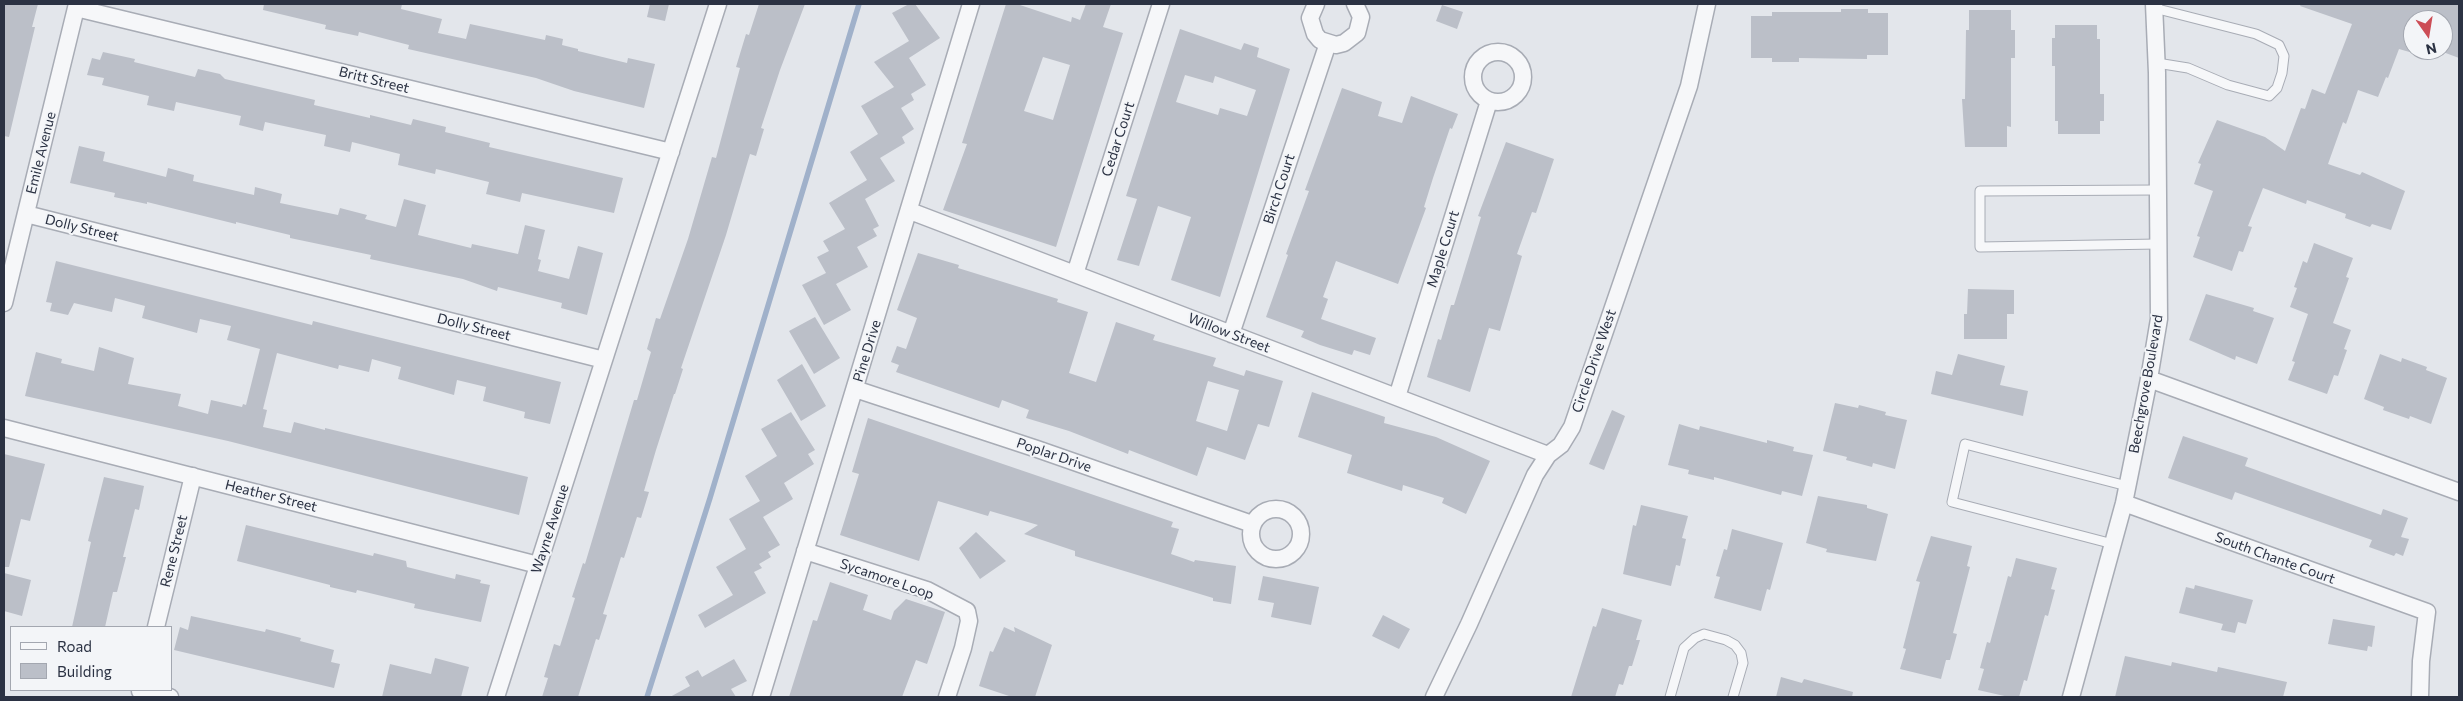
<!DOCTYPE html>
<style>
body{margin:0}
#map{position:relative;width:2463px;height:701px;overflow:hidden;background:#e3e6eb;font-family:Commissioner,sans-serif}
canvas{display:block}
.frame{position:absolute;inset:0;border:5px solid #2b3243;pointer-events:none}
.legend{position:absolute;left:10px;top:626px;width:162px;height:65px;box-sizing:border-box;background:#f3f5f8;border:1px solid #a3a7b0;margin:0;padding:6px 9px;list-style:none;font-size:15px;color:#2b3243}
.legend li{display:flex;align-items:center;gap:10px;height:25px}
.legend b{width:25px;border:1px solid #a3a7b0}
.north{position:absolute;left:2403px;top:10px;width:50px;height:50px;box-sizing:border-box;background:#f3f5f8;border:1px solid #a3a7b0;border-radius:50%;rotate:167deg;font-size:14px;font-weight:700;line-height:20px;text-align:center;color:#2b3243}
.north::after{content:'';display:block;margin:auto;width:18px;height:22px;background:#cc4d56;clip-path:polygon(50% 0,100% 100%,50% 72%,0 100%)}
</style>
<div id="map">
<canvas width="2463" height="701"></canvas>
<div class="frame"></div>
<ul class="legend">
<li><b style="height:6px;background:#f6f7f9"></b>Road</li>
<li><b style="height:14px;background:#bbbfc8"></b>Building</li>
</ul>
<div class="north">N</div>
</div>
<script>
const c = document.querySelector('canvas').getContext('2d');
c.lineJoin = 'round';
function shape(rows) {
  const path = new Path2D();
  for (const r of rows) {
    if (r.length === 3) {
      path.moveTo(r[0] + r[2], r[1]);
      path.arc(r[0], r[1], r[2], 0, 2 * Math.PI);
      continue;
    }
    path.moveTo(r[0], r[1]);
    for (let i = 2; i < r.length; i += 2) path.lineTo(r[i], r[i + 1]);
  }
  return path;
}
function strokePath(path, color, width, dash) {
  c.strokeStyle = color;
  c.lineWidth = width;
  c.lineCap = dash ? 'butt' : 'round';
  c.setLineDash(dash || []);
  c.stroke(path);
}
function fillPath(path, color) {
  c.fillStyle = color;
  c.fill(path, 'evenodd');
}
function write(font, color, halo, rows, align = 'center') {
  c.font = font + ' Commissioner,sans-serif';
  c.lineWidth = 4;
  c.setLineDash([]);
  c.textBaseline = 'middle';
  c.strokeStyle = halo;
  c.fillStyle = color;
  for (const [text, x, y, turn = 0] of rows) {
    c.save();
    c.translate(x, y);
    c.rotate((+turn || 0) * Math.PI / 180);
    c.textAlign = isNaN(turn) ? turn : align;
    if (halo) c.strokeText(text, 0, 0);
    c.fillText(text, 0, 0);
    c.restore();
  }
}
const stream = shape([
 [647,697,710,498,859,4]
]);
const building = shape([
 [4,4,38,4,32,27,35,27,9,137,4,136],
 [264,4,402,4,401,9,442,19,438,33,466,39,470,24,545,40,546,35,563,39,562,45,578,49,578,51,627,63,628,58,655,64,644,108,574,91,536,78,408,49,409,45,359,32,358,36,325,29,326,25,263,10],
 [650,4,669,4,665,21,647,17],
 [759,4,805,4,780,70,761,128,764,129,756,156,750,154,726,235,681,368,683,369,675,394,674,394,656,450,644,491,649,492,641,518,637,517,624,558,621,557,603,614,607,615,599,640,596,639,578,697,542,697,548,678,544,677,554,644,560,646,575,598,572,597,583,563,585,564,634,400,637,400,651,352,647,349,656,318,660,319,688,239,712,157,716,158,740,68,736,67,746,34,749,35],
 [909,4,915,4,940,38,909,58,926,85,911,94,914,100,901,108,914,129,902,137,905,143,880,158,895,181,865,199,879,226,873,229,877,236,857,247,868,267,836,284,851,310,824,325,802,285,826,273,817,257,829,251,823,241,845,229,829,203,867,180,850,152,878,134,861,106,894,87,874,62,909,41,892,13],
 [1006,4,1017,4,1071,22,1072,17,1080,20,1086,4,1111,4,1103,27,1123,33,1056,247,943,210,967,144,962,143],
 [1043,57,1070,65,1053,120,1024,111],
 [2301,4,2459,4,2459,58,2443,52,2443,20,2413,20,2413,53,2399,49,2388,78,2386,77,2378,97,2358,90,2346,124,2343,122,2328,164,2360,175,2362,172,2405,191,2391,230,2372,224,2370,227,2345,218,2346,214,2307,200,2306,204,2263,188,2248,226,2252,227,2243,252,2239,251,2232,271,2193,257,2200,237,2197,236,2213,191,2194,184,2201,164,2198,163,2217,120,2265,137,2285,151,2301,108,2305,109,2312,89,2325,94,2352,24,2300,6],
 [1442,5,1463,12,1457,29,1436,21],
 [1841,9,1868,9,1868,13,1888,13,1888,55,1867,55,1867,59,1799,58,1799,62,1772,62,1772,58,1751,58,1751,16,1772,16,1772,12,1841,12],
 [1969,10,2011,10,2011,30,2015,30,2015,58,2011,58,2011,127,2007,126,2007,147,1965,147,1962,99,1965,99,1966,30,1969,30],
 [2055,25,2097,25,2097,39,2100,39,2100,94,2104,94,2104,121,2100,121,2100,134,2058,134,2058,121,2055,121,2055,66,2052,66,2052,38,2055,38],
 [1180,29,1241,50,1244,43,1259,48,1257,57,1290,69,1220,297,1171,280,1191,217,1158,206,1139,266,1117,260,1137,199,1126,196],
 [1185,75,1213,83,1215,76,1256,90,1247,116,1220,108,1218,115,1176,102],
 [103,52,135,59,134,62,195,77,198,69,220,74,225,79,315,100,314,105,370,118,370,115,411,125,413,119,446,127,445,132,490,143,489,147,623,178,614,213,522,193,520,202,486,194,489,182,436,169,435,174,398,165,400,154,352,142,350,152,324,146,326,135,265,122,263,131,239,125,241,116,176,102,174,111,147,105,149,96,102,85,104,78,87,75,92,58,100,60],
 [1342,88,1382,102,1378,116,1402,123,1411,96,1458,114,1452,129,1450,128,1433,178,1424,207,1426,208,1398,284,1336,261,1323,297,1328,299,1321,319,1376,338,1370,355,1354,350,1352,355,1320,345,1301,337,1304,331,1266,317,1288,255,1286,254,1309,191,1305,190],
 [1506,142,1554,159,1536,213,1532,212,1517,254,1522,256,1500,331,1489,328,1470,392,1427,377,1438,339,1441,340,1451,305,1454,305,1481,217,1478,216],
 [79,146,105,152,103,161,166,177,168,168,194,175,193,181,254,195,255,187,282,194,280,203,338,215,340,208,367,215,365,219,396,227,404,199,426,205,418,235,471,248,472,244,518,254,525,225,545,230,538,259,541,260,538,271,569,279,578,246,603,253,587,315,561,308,562,303,498,287,497,291,463,279,370,259,371,255,290,238,290,235,236,222,236,224,147,202,147,204,114,197,115,193,70,183],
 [2314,243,2353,258,2346,277,2349,278,2333,323,2351,330,2344,349,2347,350,2338,376,2334,375,2327,394,2288,380,2295,362,2292,361,2308,314,2290,307,2297,288,2294,287,2303,261,2307,263],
 [918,253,959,265,958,268,1058,299,1057,302,1088,312,1069,373,1096,382,1116,322,1155,335,1153,340,1216,358,1213,366,1244,376,1246,370,1283,381,1269,427,1258,424,1245,460,1207,447,1197,476,1129,450,1128,454,1069,431,1026,418,1029,410,1002,400,999,408,896,372,899,365,891,362,897,346,906,349,917,318,897,310],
 [1208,381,1239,390,1227,431,1196,421],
 [56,261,312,325,313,321,353,331,561,382,550,424,524,418,525,412,483,401,486,387,457,380,454,395,398,379,401,367,372,359,369,372,339,365,338,369,277,353,263,409,267,410,263,427,291,433,294,422,325,430,325,428,528,477,519,515,228,441,25,396,36,352,62,359,61,363,94,371,99,347,134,358,128,384,181,394,178,406,208,414,211,400,242,407,243,404,246,405,260,349,227,340,231,326,200,319,197,333,142,318,145,306,115,298,112,312,74,303,68,315,50,311,52,303,46,302],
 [1968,289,2014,290,2014,314,2007,314,2007,339,1964,339,1964,314,1967,314],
 [2206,294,2254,308,2253,311,2274,318,2257,364,2236,356,2235,360,2189,340],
 [815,317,840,358,814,374,789,331],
 [1958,354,2005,366,2000,385,2028,391,2023,416,1931,394,1936,371,1952,375],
 [2380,354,2401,362,2402,358,2427,367,2426,370,2447,378,2431,424,2410,416,2409,419,2383,410,2384,407,2364,399],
 [802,364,826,406,801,421,777,380],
 [1312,392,1385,417,1384,423,1436,437,1490,461,1466,514,1442,503,1444,498,1403,485,1402,491,1347,473,1352,455,1298,437],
 [1835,403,1858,408,1859,405,1886,412,1885,415,1907,420,1895,469,1873,463,1872,467,1846,460,1847,457,1823,451],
 [1612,410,1625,416,1604,470,1589,464],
 [791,412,815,450,808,454,814,464,784,483,793,499,763,517,780,545,768,552,771,557,759,564,762,568,754,572,766,593,705,628,698,615,733,595,716,567,746,549,729,519,760,501,745,476,777,456,761,429],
 [868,418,1173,522,1171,527,1179,529,1171,554,1194,562,1195,560,1236,566,1231,604,1213,601,1213,598,1075,556,1075,551,1024,534,1038,525,990,511,988,516,938,501,919,561,840,535,859,474,852,472],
 [1679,424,1699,430,1700,426,1767,443,1767,440,1794,447,1793,451,1813,455,1802,496,1782,491,1781,495,1714,477,1714,480,1688,474,1689,470,1668,465],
 [2183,436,2248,458,2245,466,2381,515,2383,509,2408,518,2401,537,2409,539,2403,556,2396,553,2394,556,2369,547,2372,540,2235,492,2232,500,2168,478],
 [4,454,45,464,30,521,21,519,9,567,4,567],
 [104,477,144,486,139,510,135,509,123,557,126,557,117,592,113,592,105,627,72,627,91,542,88,541],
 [1818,496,1867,505,1867,508,1888,514,1876,561,1826,552,1827,549,1806,543],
 [1641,505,1688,516,1682,538,1686,539,1680,566,1676,565,1671,586,1623,574,1633,525,1636,526],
 [246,525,373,556,374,553,406,561,407,567,455,579,456,574,481,580,480,583,490,585,481,622,414,608,415,604,357,590,356,593,330,587,330,585,237,561],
 [1732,529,1783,543,1770,590,1767,589,1761,611,1714,598,1720,577,1716,576,1724,549,1727,550],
 [976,532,1006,561,980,579,959,548],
 [1931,536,1972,546,1967,566,1970,567,1953,633,1957,634,1950,660,1946,660,1941,679,1900,669,1906,649,1903,648,1920,582,1916,581],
 [2016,558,2057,568,2051,589,2055,590,2048,616,2045,615,2027,681,2024,680,2019,697,2009,697,1978,690,1984,669,1980,668,1987,642,1990,643,2008,576,2011,577],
 [4,573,31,580,22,616,4,611],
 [1263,576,1319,587,1311,625,1271,617,1274,603,1258,600],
 [830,582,868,595,863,610,891,620,894,611,906,599,945,612,927,664,916,660,902,697,789,697,813,620,817,621],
 [2195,585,2253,600,2246,624,2238,622,2235,633,2221,630,2223,624,2179,613,2186,587,2194,589],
 [1602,608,1642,620,1636,640,1640,640,1632,666,1629,666,1623,685,1619,684,1615,697,1571,697,1593,626,1596,627],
 [1383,615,1410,629,1399,649,1372,636],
 [191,616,265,632,266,629,301,638,300,641,334,650,331,662,340,664,334,688,174,650,180,627,188,630],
 [2333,619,2375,626,2372,647,2368,646,2367,651,2328,644],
 [1004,627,1015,632,1014,627,1052,645,1035,697,1012,697,979,686,990,651,993,652],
 [2125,656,2171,666,2172,662,2217,672,2218,667,2287,682,2283,697,2115,697],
 [435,658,469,667,461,697,382,697,390,664,431,674],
 [734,659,747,681,731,689,736,697,670,697,690,686,685,677,698,670,702,677],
 [1781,677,1802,683,1804,679,1853,692,1852,697,1776,697]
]);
const service = shape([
 [2154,8,2256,34,2279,45,2284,56,2282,73,2277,88,2269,96,2228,85,2188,68,2157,63],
 [2157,190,1980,191,1980,247,2158,244],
 [2113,544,1952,502,1965,444,2127,486],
 [1670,697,1684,648,1695,638,1704,634,1726,640,1735,645,1741,653,1743,663,1733,697]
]);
const minor = shape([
 [1316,4,1310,18,1315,34,1320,40,1336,45,1344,43,1357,33,1361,17,1355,4],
 [76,8,671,152],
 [1498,77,25],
 [910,211,1548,455],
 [26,214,604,360],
 [1075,274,1161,4],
 [4,303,77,4],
 [1231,334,1328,43],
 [2149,379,2459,492],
 [855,389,1037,449,1252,524],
 [1397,397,1489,101],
 [4,428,538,565],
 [2124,503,2427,612,2421,661,2420,697],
 [1276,534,25],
 [805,551,927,590,967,611,969,621,963,648,947,697],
 [156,627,193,476],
 [140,691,170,697],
 [496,697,718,4],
 [761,697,971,4],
 [1434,697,1469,624,1535,475,1548,455,1561,445,1572,427,1689,86,1707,4],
 [2071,697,2124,503,2149,379,2159,319,2157,73,2154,4]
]);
const streetNames = [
 ["Britt Street",374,80,14],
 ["Cedar Court",1118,139,-72],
 ["Emile Avenue",41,153,-76],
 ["Birch Court",1279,189,-72],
 ["Dolly Street",82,228,14],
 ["Maple Court",1443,249,-73],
 ["Dolly Street",474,327,14],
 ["Willow Street",1229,333,21],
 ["Pine Drive",867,351,-73],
 ["Circle Drive West",1594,361,-71],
 ["Beechgrove Boulevard",2146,384,-80],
 ["Poplar Drive",1054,455,19],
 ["Heather Street",271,496,14],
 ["Wayne Avenue",550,529,-72],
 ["Rene Street",174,551,-76],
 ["South Chante Court",2275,558,20],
 ["Sycamore Loop",887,579,19]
];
strokePath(stream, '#a0b1ca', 5.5);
fillPath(building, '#bbbfc8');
strokePath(service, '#a8acb5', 11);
strokePath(minor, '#a8acb5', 19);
strokePath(service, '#f6f7f9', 9);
strokePath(minor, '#f6f7f9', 16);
write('14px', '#2b3243', '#f3f5f8', streetNames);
</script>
